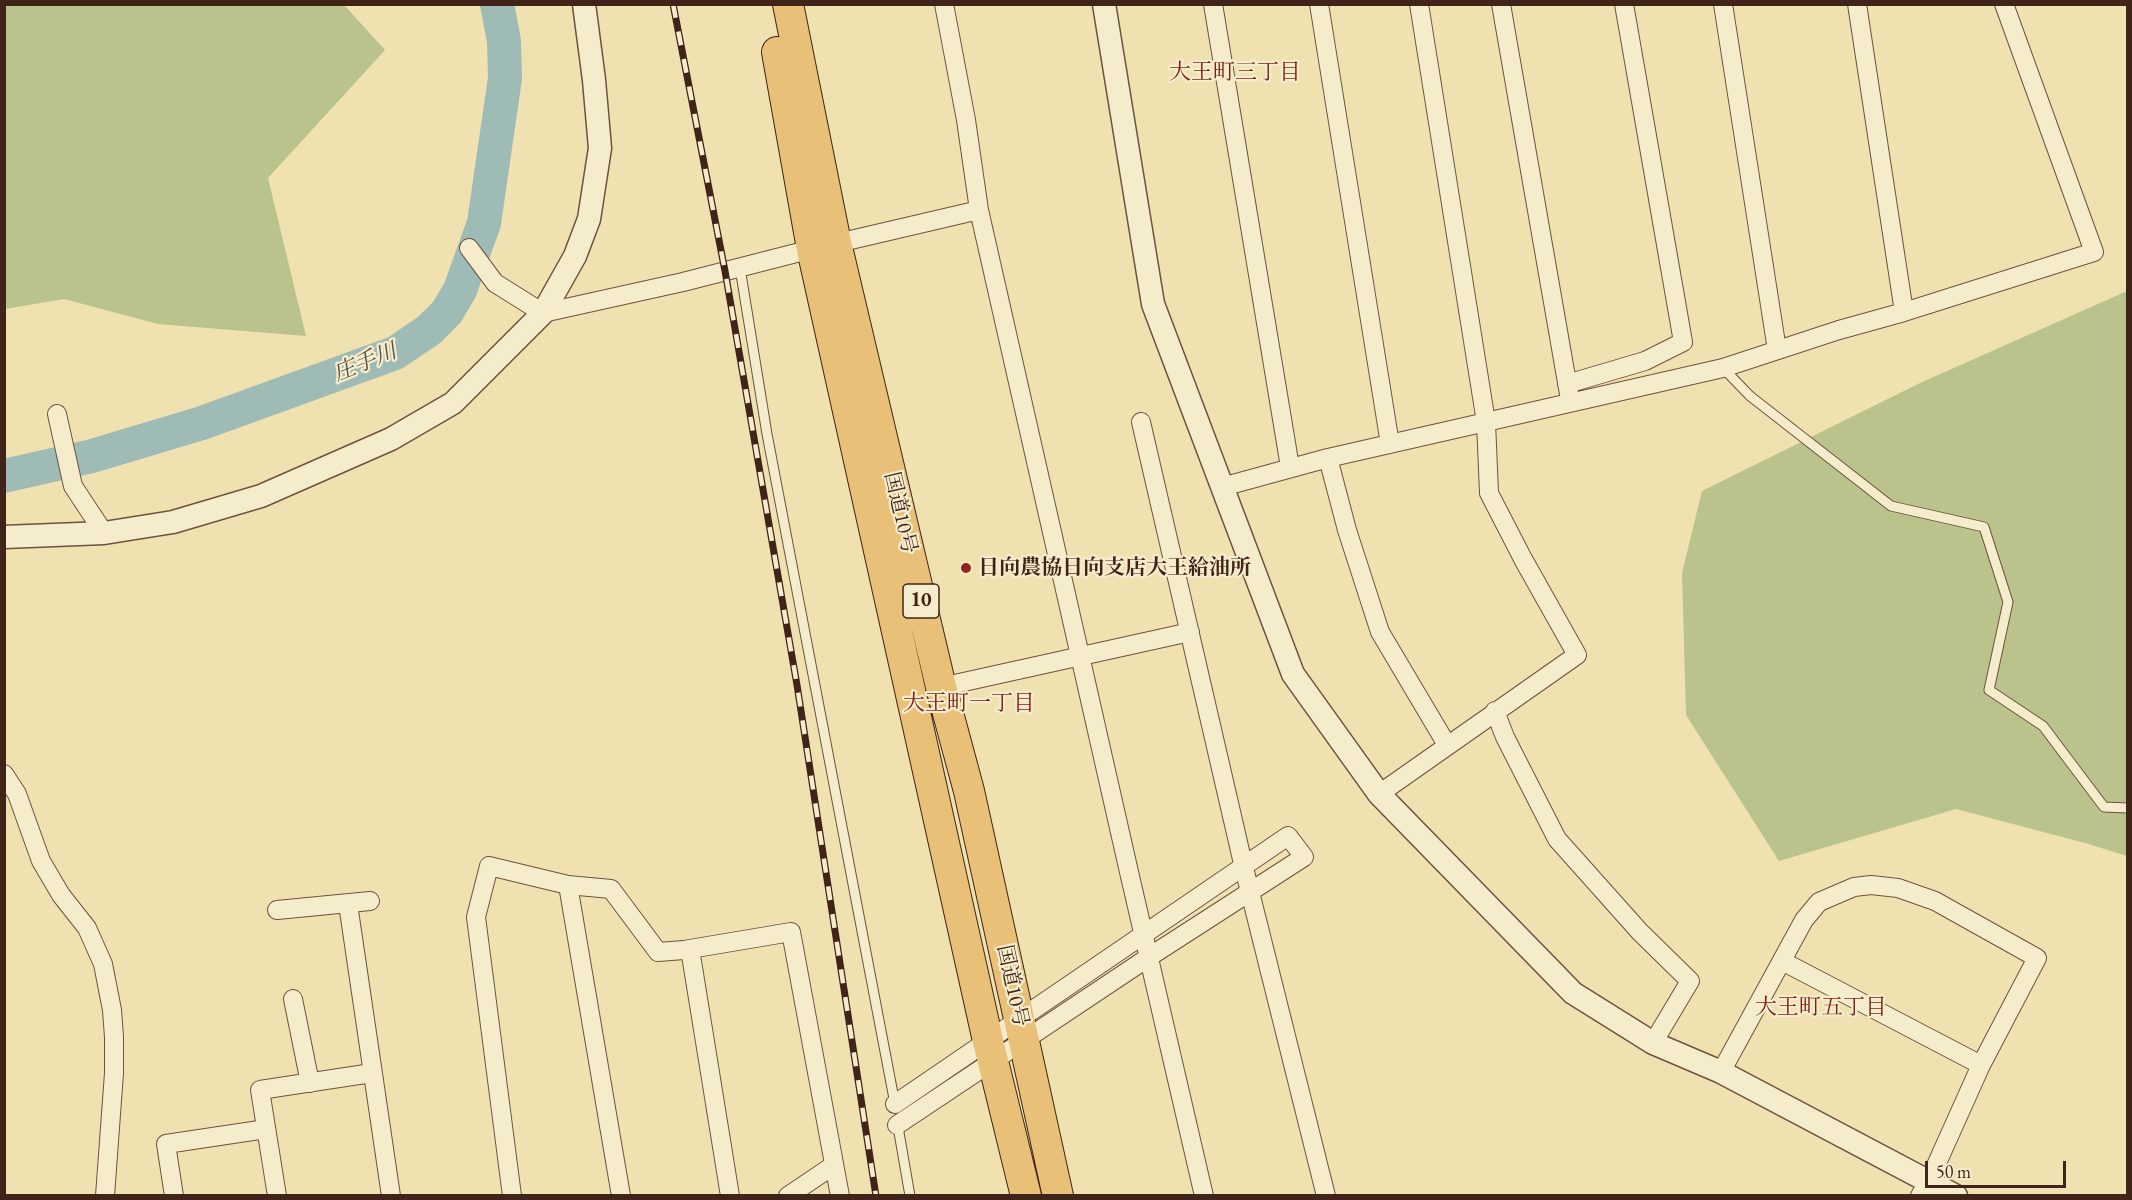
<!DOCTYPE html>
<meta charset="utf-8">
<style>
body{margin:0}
#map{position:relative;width:2132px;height:1200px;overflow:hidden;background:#f0e1b0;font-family:"EB Garamond",serif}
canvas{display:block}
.frame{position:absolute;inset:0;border:6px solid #412419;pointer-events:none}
.scale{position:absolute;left:1925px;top:1161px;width:141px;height:27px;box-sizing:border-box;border:3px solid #412419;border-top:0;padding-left:8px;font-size:18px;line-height:21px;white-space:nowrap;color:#412419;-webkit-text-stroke:4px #f5eccc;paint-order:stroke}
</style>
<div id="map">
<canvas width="2132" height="1200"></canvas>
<div class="frame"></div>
<div class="scale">50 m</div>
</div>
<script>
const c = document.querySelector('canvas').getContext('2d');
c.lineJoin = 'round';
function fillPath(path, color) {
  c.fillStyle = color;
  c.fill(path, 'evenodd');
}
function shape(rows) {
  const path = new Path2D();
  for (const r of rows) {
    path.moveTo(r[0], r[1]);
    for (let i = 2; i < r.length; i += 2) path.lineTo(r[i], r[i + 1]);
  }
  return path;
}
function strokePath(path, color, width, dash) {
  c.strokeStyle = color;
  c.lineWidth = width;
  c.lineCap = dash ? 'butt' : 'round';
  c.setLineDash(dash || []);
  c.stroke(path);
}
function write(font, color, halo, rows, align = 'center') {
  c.font = font + ' "EB Garamond","Noto Serif JP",serif';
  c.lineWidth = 4.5;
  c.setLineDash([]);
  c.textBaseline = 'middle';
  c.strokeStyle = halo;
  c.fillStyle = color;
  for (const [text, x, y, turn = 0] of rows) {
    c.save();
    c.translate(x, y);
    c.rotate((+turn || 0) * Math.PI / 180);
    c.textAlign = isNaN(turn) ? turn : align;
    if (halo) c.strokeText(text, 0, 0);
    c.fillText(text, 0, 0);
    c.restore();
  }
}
const green = shape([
 [5,4,344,5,385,50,268,178,306,336,158,324,64,299,5,309],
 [2127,254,2127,856,2085,843,1956,809,1779,861,1686,715,1682,573,1702,491,1920,383,2127,291]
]);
const river = shape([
 [4,476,92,456,202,423,395,353,429,330,447,312,460,290,484,223,505,78,504,41,497,4]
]);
const service = shape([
 [740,268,767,434,895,1104],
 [1723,368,1750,396,1891,506,1984,527,2008,602,1989,690,2043,726,2104,807,2128,808],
 [897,1121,910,1196]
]);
const minor = shape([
 [944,4,966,120,979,210,1129,872,1204,1196],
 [1213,4,1290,467],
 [1319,4,1390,444],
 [1501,4,1569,394],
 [1723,4,1777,350],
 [1857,4,1904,312],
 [469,248,495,283,543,313,683,282,812,249,979,210],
 [1567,384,1645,361,1683,342,1624,4],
 [57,414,73,486,104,533],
 [1141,422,1244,868,1326,1196],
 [1328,458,1347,530,1380,632,1447,745],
 [1222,487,1328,458,1723,368,1839,330,1904,312,2094,252,2004,4],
 [941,687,1190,632],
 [1495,711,1505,737,1557,839,1640,932,1690,981,1653,1043],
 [4,774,17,794,41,861,61,895,87,928,103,964,112,1010,114,1037,114,1073,105,1196],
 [1379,794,1577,655,1523,559,1489,493,1486,422,1419,4],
 [348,904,391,1196],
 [277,910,370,901],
 [690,949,730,1196],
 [1782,961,1981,1065],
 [293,999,310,1083],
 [1721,1072,1804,920,1819,902,1854,887,1871,885,1898,888,1935,901,2037,958,1981,1065,1929,1181,1920,1196],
 [895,1104,1288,836,1304,857,1149,957,897,1125],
 [174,1196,166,1144,266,1129],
 [277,1196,260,1090,372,1073],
 [512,1196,476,917,489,866,568,885],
 [621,1196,568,885,611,889,658,952,684,950,791,932,840,1196],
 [788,1196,834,1165]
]);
const tertiary = shape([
 [1104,4,1153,304,1293,674,1379,794,1573,993,1653,1043,1721,1072,1956,1196],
 [4,537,104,533,173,522,261,496,391,439,453,403,543,313,575,256,589,219,600,148,594,80,584,4]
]);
const trunk = shape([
 [788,4,836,243,941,687,969,791,1058,1196],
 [777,52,812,249,988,1041,1026,1196]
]);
const rail = shape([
 [673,4,725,271,797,685,876,1196]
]);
const markers = [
 [966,568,6,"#8f2418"]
];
const shields = [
 [921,601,36]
];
const shieldNames = [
 ["10",921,601]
];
const streetNames = [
 ["国道10号",900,513,77],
 ["国道10号",1012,986,78]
];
const poiNames = [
 ["日向農協日向支店大王給油所",978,568]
];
const neighbourhoodNames = [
 ["大王町三丁目",1235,73],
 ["大王町一丁目",969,704],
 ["大王町五丁目",1821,1008]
];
const waterNames = [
 ["庄手川",365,363,-22]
];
fillPath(green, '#b9c38b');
strokePath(river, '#9ebbb6', 34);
strokePath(service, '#6d533f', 11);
strokePath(minor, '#6d533f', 20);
strokePath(tertiary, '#6d533f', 25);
strokePath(trunk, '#412419', 32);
strokePath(service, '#f5eccc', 9);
strokePath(minor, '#f5eccc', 18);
strokePath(tertiary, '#f5eccc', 22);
strokePath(trunk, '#e8c078', 30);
strokePath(rail, '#412419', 7);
strokePath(rail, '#f5eccc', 4.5, [14]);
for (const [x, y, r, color] of markers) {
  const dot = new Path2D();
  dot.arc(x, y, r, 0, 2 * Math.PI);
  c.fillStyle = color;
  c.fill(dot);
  strokePath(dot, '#f5eccc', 2);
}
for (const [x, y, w] of shields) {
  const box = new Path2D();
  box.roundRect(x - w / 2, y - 17, w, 34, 4.5);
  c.fillStyle = '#f5eccc';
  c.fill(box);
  strokePath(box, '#412419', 1.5);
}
write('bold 20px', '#412419', null, shieldNames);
write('21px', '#412419', '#f5eccc', streetNames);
write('bold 21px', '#412419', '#f5eccc', poiNames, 'left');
write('22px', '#7a1f14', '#f5eccc', neighbourhoodNames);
write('italic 22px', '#584a40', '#f5eccc', waterNames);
</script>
